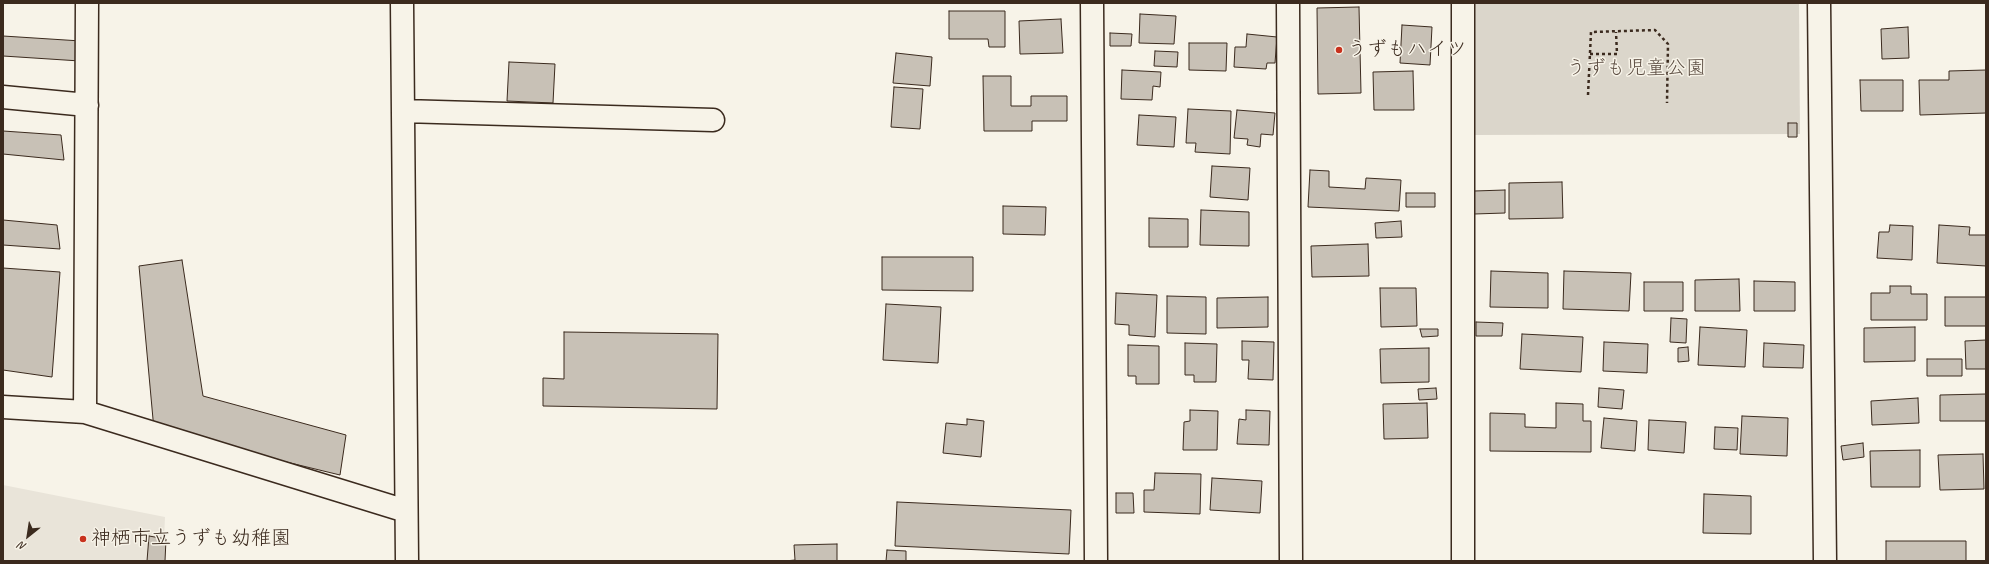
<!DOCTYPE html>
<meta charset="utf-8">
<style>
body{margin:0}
#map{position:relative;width:1989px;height:564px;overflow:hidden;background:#f7f3e8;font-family:Caveat,sans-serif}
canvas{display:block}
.frame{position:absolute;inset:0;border:4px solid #3b2a1e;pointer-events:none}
.north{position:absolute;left:8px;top:516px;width:40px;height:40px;-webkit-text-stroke:3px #f7f3e8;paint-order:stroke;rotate:210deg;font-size:11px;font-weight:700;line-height:16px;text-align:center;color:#3b2a1e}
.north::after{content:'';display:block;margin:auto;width:14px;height:18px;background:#3b2a1e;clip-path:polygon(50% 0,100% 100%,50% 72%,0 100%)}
</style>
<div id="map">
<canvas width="1989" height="564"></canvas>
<div class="frame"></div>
<div class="north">N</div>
</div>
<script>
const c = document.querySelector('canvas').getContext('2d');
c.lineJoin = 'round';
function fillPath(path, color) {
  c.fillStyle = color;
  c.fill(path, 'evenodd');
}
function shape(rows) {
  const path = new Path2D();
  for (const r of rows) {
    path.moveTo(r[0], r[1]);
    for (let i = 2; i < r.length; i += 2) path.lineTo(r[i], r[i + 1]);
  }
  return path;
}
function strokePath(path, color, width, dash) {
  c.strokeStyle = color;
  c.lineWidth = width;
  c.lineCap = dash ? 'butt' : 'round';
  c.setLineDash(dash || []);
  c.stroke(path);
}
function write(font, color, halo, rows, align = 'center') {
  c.font = font + ' Caveat,"Klee One",sans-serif';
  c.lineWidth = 3;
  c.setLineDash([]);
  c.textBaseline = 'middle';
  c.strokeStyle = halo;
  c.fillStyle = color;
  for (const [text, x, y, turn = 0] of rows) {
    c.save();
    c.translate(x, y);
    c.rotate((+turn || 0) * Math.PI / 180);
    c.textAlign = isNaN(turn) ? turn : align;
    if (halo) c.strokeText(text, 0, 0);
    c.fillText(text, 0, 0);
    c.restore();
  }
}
const built = shape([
 [3,485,165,517,163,561,3,561]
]);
const green = shape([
 [1473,3,1799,3,1800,134,1474,135]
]);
const building = shape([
 [1359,7,1361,93,1318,94,1317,8,1359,7],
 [949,11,1005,11,1005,47,989,47,988,39,949,39,949,11],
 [1140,14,1176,16,1174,44,1139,43,1140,14],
 [1061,19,1063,53,1020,54,1019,21,1061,19],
 [1402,25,1432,27,1430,65,1400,63,1402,25],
 [1908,27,1909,58,1882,59,1881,29,1908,27],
 [1110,33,1132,34,1131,46,1110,46,1110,33],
 [1247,34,1277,37,1275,63,1267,63,1266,69,1234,67,1235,47,1246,47,1247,34],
 [3,36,81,41,80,61,3,56,3,36],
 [1189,43,1227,43,1226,71,1189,70,1189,43],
 [1155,51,1178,52,1177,67,1154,66,1155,51],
 [896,53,932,57,930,86,893,83,896,53],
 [509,62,555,64,553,103,507,101,509,62],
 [1122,70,1161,72,1160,87,1153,86,1152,100,1121,99,1122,70],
 [1986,70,1986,113,1920,115,1919,80,1949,80,1949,71,1986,70],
 [1413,71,1414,110,1374,110,1373,72,1413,71],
 [983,76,1011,76,1011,106,1031,106,1031,96,1067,96,1067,121,1032,121,1032,131,984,131,983,76],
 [1860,80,1903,80,1903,111,1861,111,1860,80],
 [894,87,923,89,920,129,891,127,894,87],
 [1188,109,1231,111,1230,154,1195,152,1196,143,1186,143,1188,109],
 [1237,110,1275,113,1273,135,1261,134,1260,147,1247,145,1248,139,1234,138,1237,110],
 [1139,115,1176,117,1174,147,1137,145,1139,115],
 [1788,123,1797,123,1797,137,1788,137,1788,123],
 [3,131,61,135,64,160,3,154,3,131],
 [1212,166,1250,168,1248,200,1210,197,1212,166],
 [1310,170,1329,171,1329,187,1365,189,1366,178,1401,180,1399,211,1308,207,1310,170],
 [1562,182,1563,218,1509,219,1509,183,1562,182],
 [1505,190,1505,213,1474,214,1474,191,1505,190],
 [1406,193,1435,193,1435,207,1406,207,1406,193],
 [1003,206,1046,207,1045,235,1003,234,1003,206],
 [1201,210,1249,212,1249,246,1200,245,1201,210],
 [1149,218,1188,219,1188,247,1149,247,1149,218],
 [3,220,57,225,60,249,3,245,3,220],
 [1401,221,1402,237,1376,238,1375,223,1401,221],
 [1890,225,1913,226,1912,260,1877,258,1879,232,1889,232,1890,225],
 [1939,225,1970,227,1969,235,1986,235,1986,266,1937,263,1939,225],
 [1368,244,1369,276,1312,277,1311,246,1368,244],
 [882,257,973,257,973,291,882,290,882,257],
 [182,260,203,396,346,435,340,475,154,430,139,266,182,260],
 [3,268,60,272,52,377,3,370,3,268],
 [1491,271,1548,273,1548,308,1490,307,1491,271],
 [1564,271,1631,273,1629,311,1563,309,1564,271],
 [1739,279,1740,311,1695,311,1695,280,1739,279],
 [1754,281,1795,282,1795,311,1754,311,1754,281],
 [1644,282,1683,282,1683,311,1644,311,1644,282],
 [1890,286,1911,286,1911,294,1927,294,1927,320,1871,320,1871,293,1890,293,1890,286],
 [1380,288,1416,288,1417,326,1381,327,1380,288],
 [1116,293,1157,295,1155,337,1129,335,1129,325,1115,324,1116,293],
 [1167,296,1206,297,1206,334,1167,333,1167,296],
 [1268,297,1268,327,1217,328,1217,298,1268,297],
 [1945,297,1986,297,1986,326,1945,326,1945,297],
 [886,304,941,307,938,363,883,360,886,304],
 [1671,318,1687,319,1686,343,1670,342,1671,318],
 [1476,322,1503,323,1502,336,1476,336,1476,322],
 [1700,327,1747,330,1745,367,1698,365,1700,327],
 [1915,327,1915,361,1864,362,1864,328,1915,327],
 [1420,329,1438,329,1438,336,1422,337,1420,329],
 [564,332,718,334,717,409,543,406,543,378,564,379,564,332],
 [1522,334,1583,337,1581,372,1520,369,1522,334],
 [1986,340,1986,369,1966,369,1965,341,1986,340],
 [1242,341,1274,342,1273,380,1248,379,1249,360,1242,360,1242,341],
 [1604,342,1648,344,1647,373,1603,371,1604,342],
 [1185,343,1217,344,1216,382,1194,382,1194,375,1185,375,1185,343],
 [1764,343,1804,345,1803,368,1763,367,1764,343],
 [1128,345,1159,346,1159,384,1136,384,1136,376,1128,376,1128,345],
 [1688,347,1689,361,1678,362,1678,348,1688,347],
 [1429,348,1429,382,1381,383,1380,349,1429,348],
 [1927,359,1962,359,1962,376,1927,376,1927,359],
 [1436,388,1437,399,1419,400,1418,389,1436,388],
 [1599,388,1624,390,1622,409,1598,407,1599,388],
 [1986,394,1986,421,1940,421,1940,395,1986,394],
 [1918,398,1919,423,1872,425,1871,401,1918,398],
 [1427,403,1428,438,1384,439,1383,404,1427,403],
 [1556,403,1583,404,1583,421,1591,421,1591,452,1490,451,1490,413,1525,414,1525,427,1556,428,1556,403],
 [1190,410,1218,411,1217,450,1183,450,1184,422,1190,421,1190,410],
 [1246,410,1270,411,1269,445,1237,444,1239,419,1246,420,1246,410],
 [1742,416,1788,418,1787,456,1740,454,1742,416],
 [1604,418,1637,421,1635,451,1601,448,1604,418],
 [967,419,984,421,981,457,943,453,946,423,967,425,967,419],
 [1649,420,1686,422,1684,453,1648,450,1649,420],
 [1715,427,1738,428,1737,450,1714,449,1715,427],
 [1863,443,1864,457,1843,460,1841,446,1863,443],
 [1920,450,1920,487,1871,487,1870,451,1920,450],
 [1983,454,1984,489,1940,490,1938,455,1983,454],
 [1155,473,1201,474,1200,514,1144,512,1144,490,1154,490,1155,473],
 [1212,478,1262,481,1260,513,1210,510,1212,478],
 [1116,493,1133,493,1134,513,1116,513,1116,493],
 [1704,494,1751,496,1751,534,1703,533,1704,494],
 [897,502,1071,510,1069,554,895,546,897,502],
 [149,536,166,539,165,561,147,561,149,536],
 [1886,541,1966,541,1966,561,1886,561,1886,541],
 [837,544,837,561,785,561,795,560,794,545,837,544],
 [887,550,906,551,906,561,886,561,887,550]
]);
const path = shape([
 [1590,54,1617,54,1616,32],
 [1588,95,1591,32,1655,30,1668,44,1667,103]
]);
const minor = shape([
 [402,3,407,561],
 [1092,3,1096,561],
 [1288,3,1291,561],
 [1819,3,1825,561],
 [3,97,87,105],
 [403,111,713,120],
 [3,407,85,412,406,511],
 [85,412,87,3],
 [1463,561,1463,3]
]);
const markers = [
 [1339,50,4,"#c8321e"],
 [83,539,4,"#c8321e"]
];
const poiNames = [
 ["うずもハイツ",1347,50],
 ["神栖市立うずも幼稚園",91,539]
];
const parkNames = [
 ["うずも児童公園",1636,69]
];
fillPath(built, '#e9e4d9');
fillPath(green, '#dbd6cb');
fillPath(building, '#c8c1b6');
strokePath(building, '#3b2a1e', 1);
strokePath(minor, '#3b2a1e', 25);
strokePath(path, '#3b2a1e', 2.5, [3, 3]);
strokePath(minor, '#f7f3e8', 22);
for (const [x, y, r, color] of markers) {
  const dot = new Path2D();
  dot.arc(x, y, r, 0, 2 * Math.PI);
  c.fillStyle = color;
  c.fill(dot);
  strokePath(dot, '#f7f3e8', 1.5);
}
write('20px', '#3b2a1e', '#f7f3e8', poiNames, 'left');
write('20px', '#5b4c41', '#f7f3e8', parkNames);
</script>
